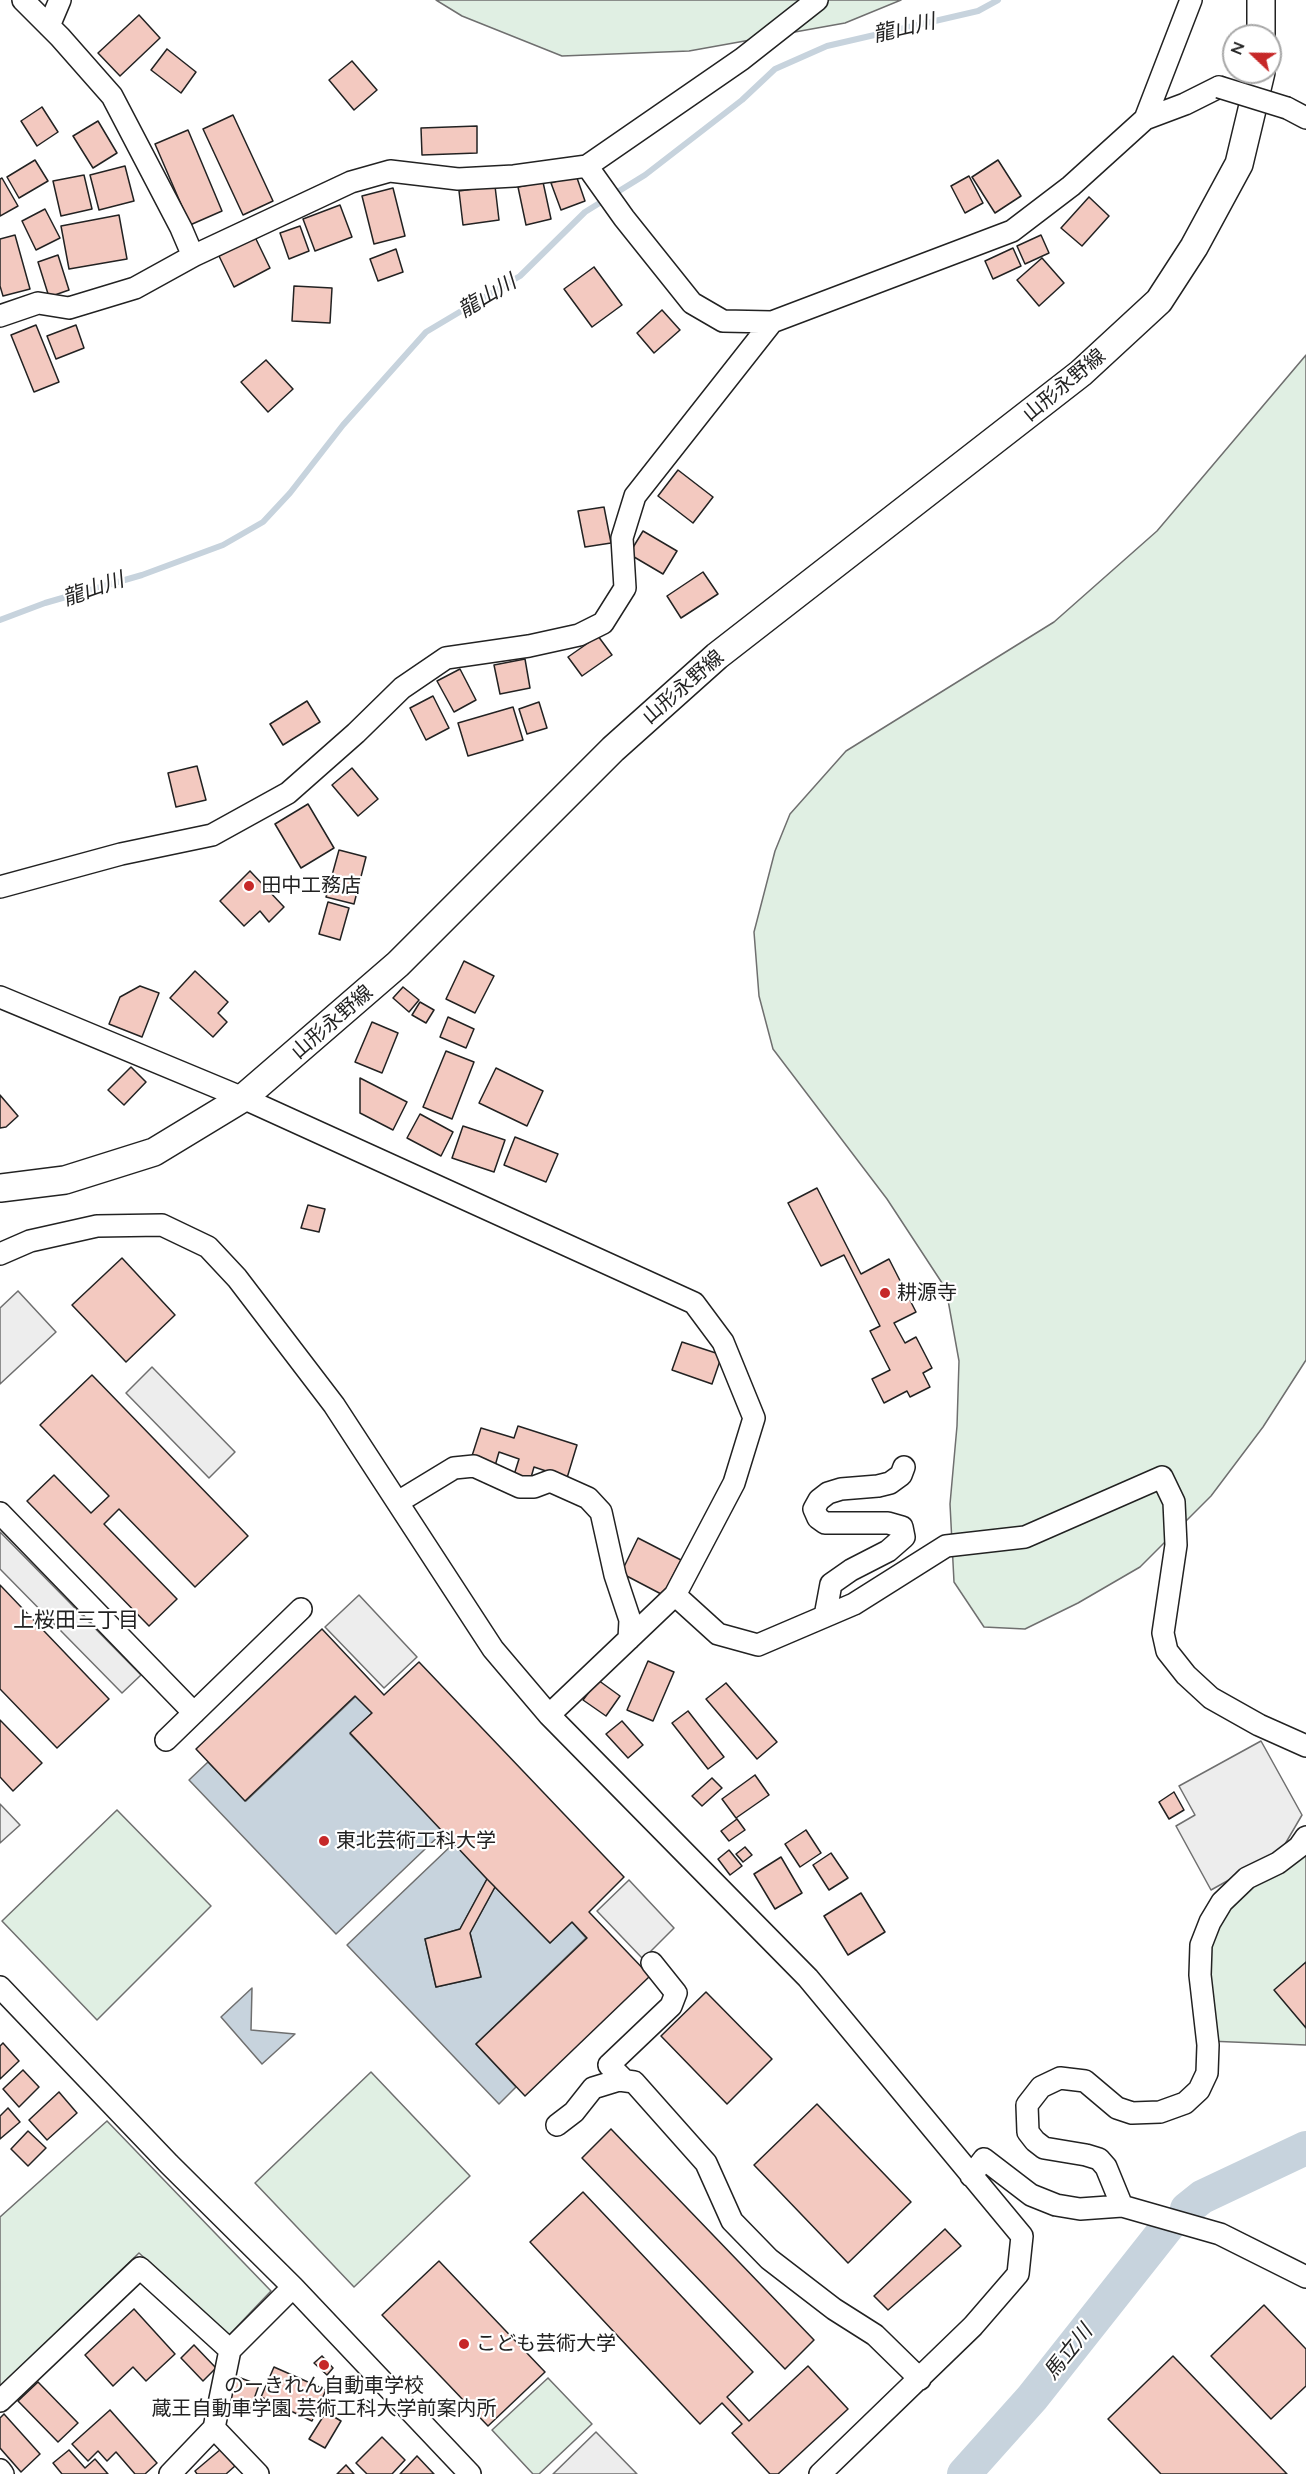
<!DOCTYPE html>
<meta charset="utf-8">
<style>
body{margin:0}
#map{position:relative;width:1306px;height:2474px;overflow:hidden;background:#fff;font-family:Lato,sans-serif}
canvas{display:block}
.north{position:absolute;left:1222px;top:24px;width:60px;height:60px;box-sizing:border-box;background:#fff;border:2px solid #a7a7a7;border-radius:50%;rotate:292deg;font-size:16px;font-weight:700;line-height:24px;text-align:center;color:#222}
.north::after{content:'';display:block;margin:auto;width:21px;height:27px;background:#c62828;clip-path:polygon(50% 0,100% 100%,50% 72%,0 100%)}
</style>
<div id="map">
<canvas width="1306" height="2474"></canvas>
<div class="north">N</div>
</div>
<script>
const c = document.querySelector('canvas').getContext('2d');
c.lineJoin = 'round';
function fillPath(path, color) {
  c.fillStyle = color;
  c.fill(path, 'evenodd');
}
function shape(rows) {
  const path = new Path2D();
  for (const r of rows) {
    path.moveTo(r[0], r[1]);
    for (let i = 2; i < r.length; i += 2) path.lineTo(r[i], r[i + 1]);
  }
  return path;
}
function strokePath(path, color, width, dash) {
  c.strokeStyle = color;
  c.lineWidth = width;
  c.lineCap = dash ? 'butt' : 'round';
  c.setLineDash(dash || []);
  c.stroke(path);
}
function write(font, color, halo, rows, align = 'center') {
  c.font = font + ' Lato,"Noto Sans JP",sans-serif';
  c.lineWidth = 4.5;
  c.setLineDash([]);
  c.textBaseline = 'middle';
  c.strokeStyle = halo;
  c.fillStyle = color;
  for (const [text, x, y, turn = 0] of rows) {
    c.save();
    c.translate(x, y);
    c.rotate((+turn || 0) * Math.PI / 180);
    c.textAlign = isNaN(turn) ? turn : align;
    if (halo) c.strokeText(text, 0, 0);
    c.fillText(text, 0, 0);
    c.restore();
  }
}
const green = shape([
 [436,0,901,0,845,23,689,51,562,56,462,16,436,0],
 [1306,355,1306,1360,1263,1427,1211,1496,1140,1567,1078,1603,1025,1629,984,1627,954,1582,950,1504,957,1426,959,1361,946,1289,887,1199,773,1049,759,996,754,932,775,851,790,814,846,751,1054,622,1157,531,1306,355],
 [117,1810,211,1906,97,2020,2,1921,117,1810],
 [1306,1827,1306,2045,1208,2041,1200,1970,1222,1902,1306,1827],
 [371,2072,470,2176,354,2287,255,2183,371,2072],
 [107,2121,271,2291,229,2335,139,2253,0,2387,0,2217,107,2121],
 [548,2378,592,2424,539,2474,533,2474,492,2430,548,2378]
]);
const parking = shape([
 [18,1291,56,1332,0,1384,0,1308,18,1291],
 [152,1367,235,1452,209,1478,126,1393,152,1367],
 [0,1532,141,1675,122,1693,0,1569,0,1532],
 [359,1595,417,1657,384,1688,325,1627,359,1595],
 [1261,1741,1302,1815,1281,1851,1211,1890,1176,1826,1195,1815,1179,1786,1261,1741],
 [0,1804,20,1825,0,1843,0,1804],
 [629,1880,674,1928,643,1959,597,1911,629,1880],
 [596,2432,637,2474,553,2474,596,2432]
]);
const water = shape([
 [356,1696,372,1713,350,1734,444,1831,336,1934,189,1780,208,1762,246,1801,356,1696],
 [454,1843,487,1879,460,1929,425,1939,436,1987,481,1977,470,1933,495,1887,550,1943,572,1922,586,1938,476,2044,516,2087,499,2104,347,1945,454,1843],
 [252,1988,251,2030,295,2034,262,2064,221,2017,252,1988]
]);
const stream = shape([
 [0,620,45,603,142,575,223,545,263,522,290,493,343,425,426,332,520,276,585,212,645,175,742,100,775,69,827,46,978,11,998,0]
]);
const river = shape([
 [1187,2209,1202,2197,1306,2148],
 [964,2474,1032,2398,1168,2226]
]);
const building = shape([
 [139,15,160,38,120,76,98,53,139,15],
 [167,49,196,72,181,93,151,70,167,49],
 [352,61,377,90,354,110,329,80,352,61],
 [42,107,58,132,37,146,21,121,42,107],
 [233,115,273,201,243,215,203,129,233,115],
 [98,121,117,153,93,168,73,136,98,121],
 [477,126,477,153,422,155,421,128,477,126],
 [188,130,222,211,190,225,155,144,188,130],
 [35,160,48,181,19,198,7,177,35,160],
 [998,160,1021,196,995,213,972,177,998,160],
 [125,166,134,201,99,210,90,175,125,166],
 [84,175,92,209,61,216,53,181,84,175],
 [576,175,585,201,561,210,551,183,576,175],
 [969,176,983,203,965,213,951,186,969,176],
 [2,178,18,206,0,216,0,179,2,178],
 [543,182,551,219,526,225,518,187,543,182],
 [495,186,499,220,463,225,459,191,495,186],
 [393,188,405,236,374,244,362,196,393,188],
 [1089,197,1109,216,1082,246,1061,228,1089,197],
 [340,205,352,237,315,251,303,219,340,205],
 [45,209,60,238,36,250,22,221,45,209],
 [119,215,127,259,69,269,61,226,119,215],
 [300,226,309,251,289,259,280,233,300,226],
 [15,235,30,289,3,296,0,286,0,239,15,235],
 [1041,235,1049,253,1025,264,1017,246,1041,235],
 [255,237,270,268,234,287,219,256,255,237],
 [1013,248,1021,266,993,279,985,261,1013,248],
 [396,249,403,272,378,281,370,259,396,249],
 [58,255,69,290,49,297,38,262,58,255],
 [1042,258,1064,283,1039,306,1017,280,1042,258],
 [594,267,622,305,592,327,564,289,594,267],
 [294,286,332,288,330,323,292,321,294,286],
 [662,310,680,330,654,353,637,333,662,310],
 [36,325,59,382,34,392,11,335,36,325],
 [76,325,84,348,56,359,47,336,76,325],
 [266,360,293,389,268,412,241,382,266,360],
 [678,470,713,497,693,523,658,496,678,470],
 [604,507,611,543,585,547,578,511,604,507],
 [643,531,677,551,663,574,629,554,643,531],
 [703,572,718,594,681,618,667,596,703,572],
 [598,636,612,655,582,676,568,657,598,636],
 [525,659,530,688,500,694,494,665,525,659],
 [460,669,476,700,454,712,437,681,460,669],
 [433,696,449,728,426,740,410,708,433,696],
 [307,701,320,722,283,745,270,724,307,701],
 [539,702,547,728,527,734,519,709,539,702],
 [513,707,523,740,468,756,458,723,513,707],
 [197,766,206,800,176,807,168,773,197,766],
 [352,768,378,799,358,816,332,785,352,768],
 [308,804,334,848,301,868,275,824,308,804],
 [339,850,366,857,354,904,326,897,339,850],
 [250,871,284,907,269,922,260,911,244,926,220,901,250,871],
 [328,902,349,908,340,940,319,934,328,902],
 [464,961,494,976,475,1013,446,999,464,961],
 [195,971,228,1002,218,1013,227,1022,213,1037,170,998,195,971],
 [140,986,159,993,142,1037,109,1024,120,997,140,986],
 [403,987,419,1000,409,1012,393,998,403,987],
 [420,1002,434,1010,426,1023,412,1015,420,1002],
 [448,1017,474,1029,466,1048,440,1037,448,1017],
 [372,1022,398,1033,382,1073,355,1062,372,1022],
 [446,1051,474,1062,452,1119,423,1107,446,1051],
 [131,1067,146,1082,124,1105,108,1090,131,1067],
 [496,1068,543,1091,527,1126,479,1103,496,1068],
 [360,1078,407,1102,393,1130,360,1113,360,1078],
 [0,1095,18,1116,6,1127,0,1128,0,1095],
 [420,1114,453,1132,441,1156,407,1138,420,1114],
 [463,1126,505,1140,494,1172,452,1158,463,1126],
 [515,1137,558,1154,546,1182,504,1165,515,1137],
 [817,1188,861,1274,889,1259,916,1312,894,1323,905,1343,916,1337,932,1368,923,1373,930,1387,910,1397,907,1391,884,1403,872,1379,890,1370,870,1331,880,1326,844,1255,821,1266,788,1203,817,1188],
 [308,1205,325,1209,319,1232,301,1228,308,1205],
 [122,1258,175,1315,126,1362,72,1305,122,1258],
 [682,1342,722,1355,712,1384,672,1370,682,1342],
 [92,1375,248,1536,195,1587,119,1509,104,1524,177,1599,149,1626,27,1501,54,1475,91,1513,109,1496,40,1425,92,1375],
 [518,1426,577,1445,567,1478,534,1467,530,1481,514,1475,519,1459,499,1452,495,1466,471,1459,481,1428,514,1438,518,1426],
 [638,1538,681,1560,663,1595,621,1573,638,1538],
 [0,1585,109,1699,57,1748,0,1689,0,1585],
 [322,1629,384,1695,419,1662,624,1877,589,1912,650,1976,525,2096,476,2044,587,1938,572,1922,550,1943,487,1879,350,1733,372,1713,355,1696,245,1801,196,1749,322,1629],
 [648,1661,674,1672,653,1721,627,1710,648,1661],
 [598,1680,620,1696,606,1716,583,1700,598,1680],
 [726,1683,777,1742,757,1759,706,1699,726,1683],
 [688,1711,724,1757,708,1769,672,1723,688,1711],
 [0,1720,42,1763,13,1791,0,1777,0,1720],
 [622,1721,643,1745,628,1758,606,1734,622,1721],
 [755,1775,769,1795,736,1818,722,1799,755,1775],
 [712,1778,722,1788,702,1806,692,1796,712,1778],
 [1174,1792,1184,1810,1169,1819,1159,1802,1174,1792],
 [737,1819,745,1830,729,1841,721,1831,737,1819],
 [806,1830,821,1853,800,1867,785,1844,806,1830],
 [745,1847,752,1855,743,1862,736,1854,745,1847],
 [729,1850,742,1866,730,1875,718,1859,729,1850],
 [831,1853,848,1878,829,1890,813,1865,831,1853],
 [781,1857,802,1893,775,1909,754,1874,781,1857],
 [487,1879,495,1887,470,1933,481,1977,436,1987,425,1939,460,1929,487,1879],
 [861,1893,885,1932,848,1955,824,1916,861,1893],
 [1306,1962,1306,2028,1274,1990,1306,1962],
 [706,1992,772,2059,727,2104,661,2036,706,1992],
 [3,2043,19,2061,0,2079,0,2046,3,2043],
 [23,2070,39,2087,19,2107,3,2089,23,2070],
 [59,2092,77,2113,47,2140,29,2120,59,2092],
 [817,2104,911,2202,848,2263,754,2165,817,2104],
 [8,2108,20,2122,0,2139,0,2116,8,2108],
 [611,2129,814,2340,785,2369,582,2158,611,2129],
 [28,2131,46,2148,28,2166,11,2149,28,2131],
 [583,2192,753,2372,727,2397,749,2421,808,2366,848,2409,778,2474,770,2474,732,2433,742,2424,722,2403,700,2424,530,2242,583,2192],
 [945,2229,961,2246,888,2310,874,2296,945,2229],
 [439,2261,545,2372,488,2426,382,2315,439,2261],
 [1264,2305,1306,2349,1306,2386,1271,2419,1211,2356,1264,2305],
 [134,2309,175,2354,146,2381,133,2367,113,2386,85,2355,134,2309],
 [194,2345,216,2368,203,2381,181,2358,194,2345],
 [322,2356,333,2368,327,2375,314,2363,322,2356],
 [1173,2356,1287,2474,1161,2474,1108,2419,1173,2356],
 [274,2367,326,2390,312,2421,261,2397,274,2367],
 [238,2377,259,2385,249,2413,227,2405,238,2377],
 [38,2382,78,2423,58,2442,18,2401,38,2382],
 [110,2410,157,2463,145,2474,135,2474,116,2452,107,2461,98,2451,88,2461,72,2444,110,2410],
 [326,2412,341,2421,325,2448,309,2439,326,2412],
 [4,2414,40,2454,21,2472,0,2448,0,2418,4,2414],
 [382,2437,405,2460,392,2474,367,2474,356,2463,382,2437],
 [221,2449,235,2466,226,2474,197,2474,195,2471,221,2449],
 [69,2450,85,2468,95,2459,108,2474,62,2474,53,2463,69,2450],
 [417,2456,434,2474,400,2474,417,2456],
 [346,2465,354,2474,337,2474,346,2465]
]);
const minor = shape([
 [23,0,60,37,112,96,181,228,193,256],
 [49,26,60,0],
 [1287,108,1306,118],
 [1145,119,1191,0],
 [587,166,624,218,692,303,723,321,772,322,1012,231,1071,186,1145,119,1185,104,1219,87],
 [0,316,38,303,69,308,135,288,193,256,351,182,390,171,458,179,514,176,587,166,742,59,817,0],
 [0,887,121,854,212,835,288,793,356,733,402,688,446,658,529,646,579,635,603,623,625,588,622,538,635,496,772,322],
 [0,997,243,1098,694,1303,723,1342,754,1418,734,1483,675,1595,549,1715],
 [0,1254,30,1241,97,1226,162,1225,208,1247,237,1278,334,1405,493,1649,549,1715,808,1978,1022,2236,1018,2274,973,2326,820,2474],
 [398,1502,454,1468,474,1466,520,1487,534,1487,550,1481,588,1498,601,1512,615,1575,630,1620,629,1639],
 [0,1513,194,1713],
 [675,1595,718,1634,758,1645,854,1604,946,1546,1025,1537,1162,1477,1174,1502,1176,1545,1163,1633,1167,1651,1186,1675,1211,1698,1259,1725,1306,1746],
 [825,1616,831,1584,851,1570,888,1551,904,1537,902,1527,888,1523,825,1523,818,1518,814,1509,819,1500,828,1493,841,1489,878,1486,890,1483,901,1475,904,1467],
 [166,1740,301,1609],
 [0,1987,169,2164,293,2287,470,2474],
 [624,2080,609,2065,671,2006,676,1993,652,1963],
 [557,2125,574,2112,593,2088,619,2080,634,2082,706,2163,732,2221,769,2259,834,2309,875,2335,920,2379],
 [971,2176,984,2159,1031,2195,1056,2205,1080,2209,1122,2206,1220,2234,1306,2277],
 [1122,2206,1106,2167,1099,2159,1086,2155,1044,2148,1035,2141,1028,2132,1027,2105,1041,2087,1060,2078,1085,2081,1117,2108,1132,2113,1160,2112,1185,2103,1199,2090,1207,2073,1208,2045,1200,1975,1201,1945,1210,1922,1222,1902,1247,1878,1278,1863,1299,1847,1306,1837],
 [0,2401,140,2268,230,2350],
 [0,2470,3,2474],
 [170,2474,214,2428],
 [258,2474,214,2428,230,2350,293,2287]
]);
const major = shape([
 [1261,36,1261,0],
 [0,1188,65,1180,154,1152,243,1098,398,964,613,749,717,656,1081,373,1159,301,1194,247,1239,164,1261,72]
]);
const minorBridge = shape([
 [1219,87,1287,108]
]);
const markers = [
 [249,886,6,"#c62828"],
 [885,1293,6,"#c62828"],
 [324,1841,6,"#c62828"],
 [464,2344,6,"#c62828"],
 [324,2365,6,"#c62828"]
];
const streetNames = [
 ["山形永野線",1064,385,-40],
 ["山形永野線",683,687,-41],
 ["山形永野線",332,1022,-41]
];
const poiNames = [
 ["田中工務店",261,886],
 ["耕源寺",897,1293],
 ["東北芸術工科大学",336,1841],
 ["こども芸術大学",476,2344],
 ["のーきれん自動車学校",324,2386,"center"],
 ["蔵王自動車学園 芸術工科大学前案内所",324,2409,"center"]
];
const waterNames = [
 ["龍山川",904,28,-13],
 ["龍山川",487,296,-31],
 ["龍山川",93,589,-19],
 ["馬立川",1068,2352,-51]
];
const neighbourhoodNames = [
 ["上桜田三丁目",76,1620]
];
fillPath(green, '#e0efe3');
strokePath(green, '#6f6f6f', 1.5);
fillPath(parking, '#ededed');
strokePath(parking, '#6f6f6f', 1.5);
fillPath(water, '#c7d3dd');
strokePath(water, '#6f6f6f', 1.5);
strokePath(stream, '#c7d3dd', 6);
strokePath(river, '#c7d3dd', 34);
fillPath(building, '#f3c9c0');
strokePath(building, '#222', 1.5);
strokePath(minor, '#222', 24);
strokePath(major, '#222', 30);
strokePath(minor, '#fff', 21);
strokePath(major, '#fff', 27);
strokePath(minorBridge, '#222', 24, []);
strokePath(minorBridge, '#fff', 21);
for (const [x, y, r, color] of markers) {
  const dot = new Path2D();
  dot.arc(x, y, r, 0, 2 * Math.PI);
  c.fillStyle = color;
  c.fill(dot);
  strokePath(dot, '#fff', 2);
}
write('20px', '#222', '#fff', streetNames);
write('20px', '#222', '#fff', poiNames, 'left');
write('italic 21px', '#222', '#fff', waterNames);
write('21px', '#222', '#fff', neighbourhoodNames);
</script>
